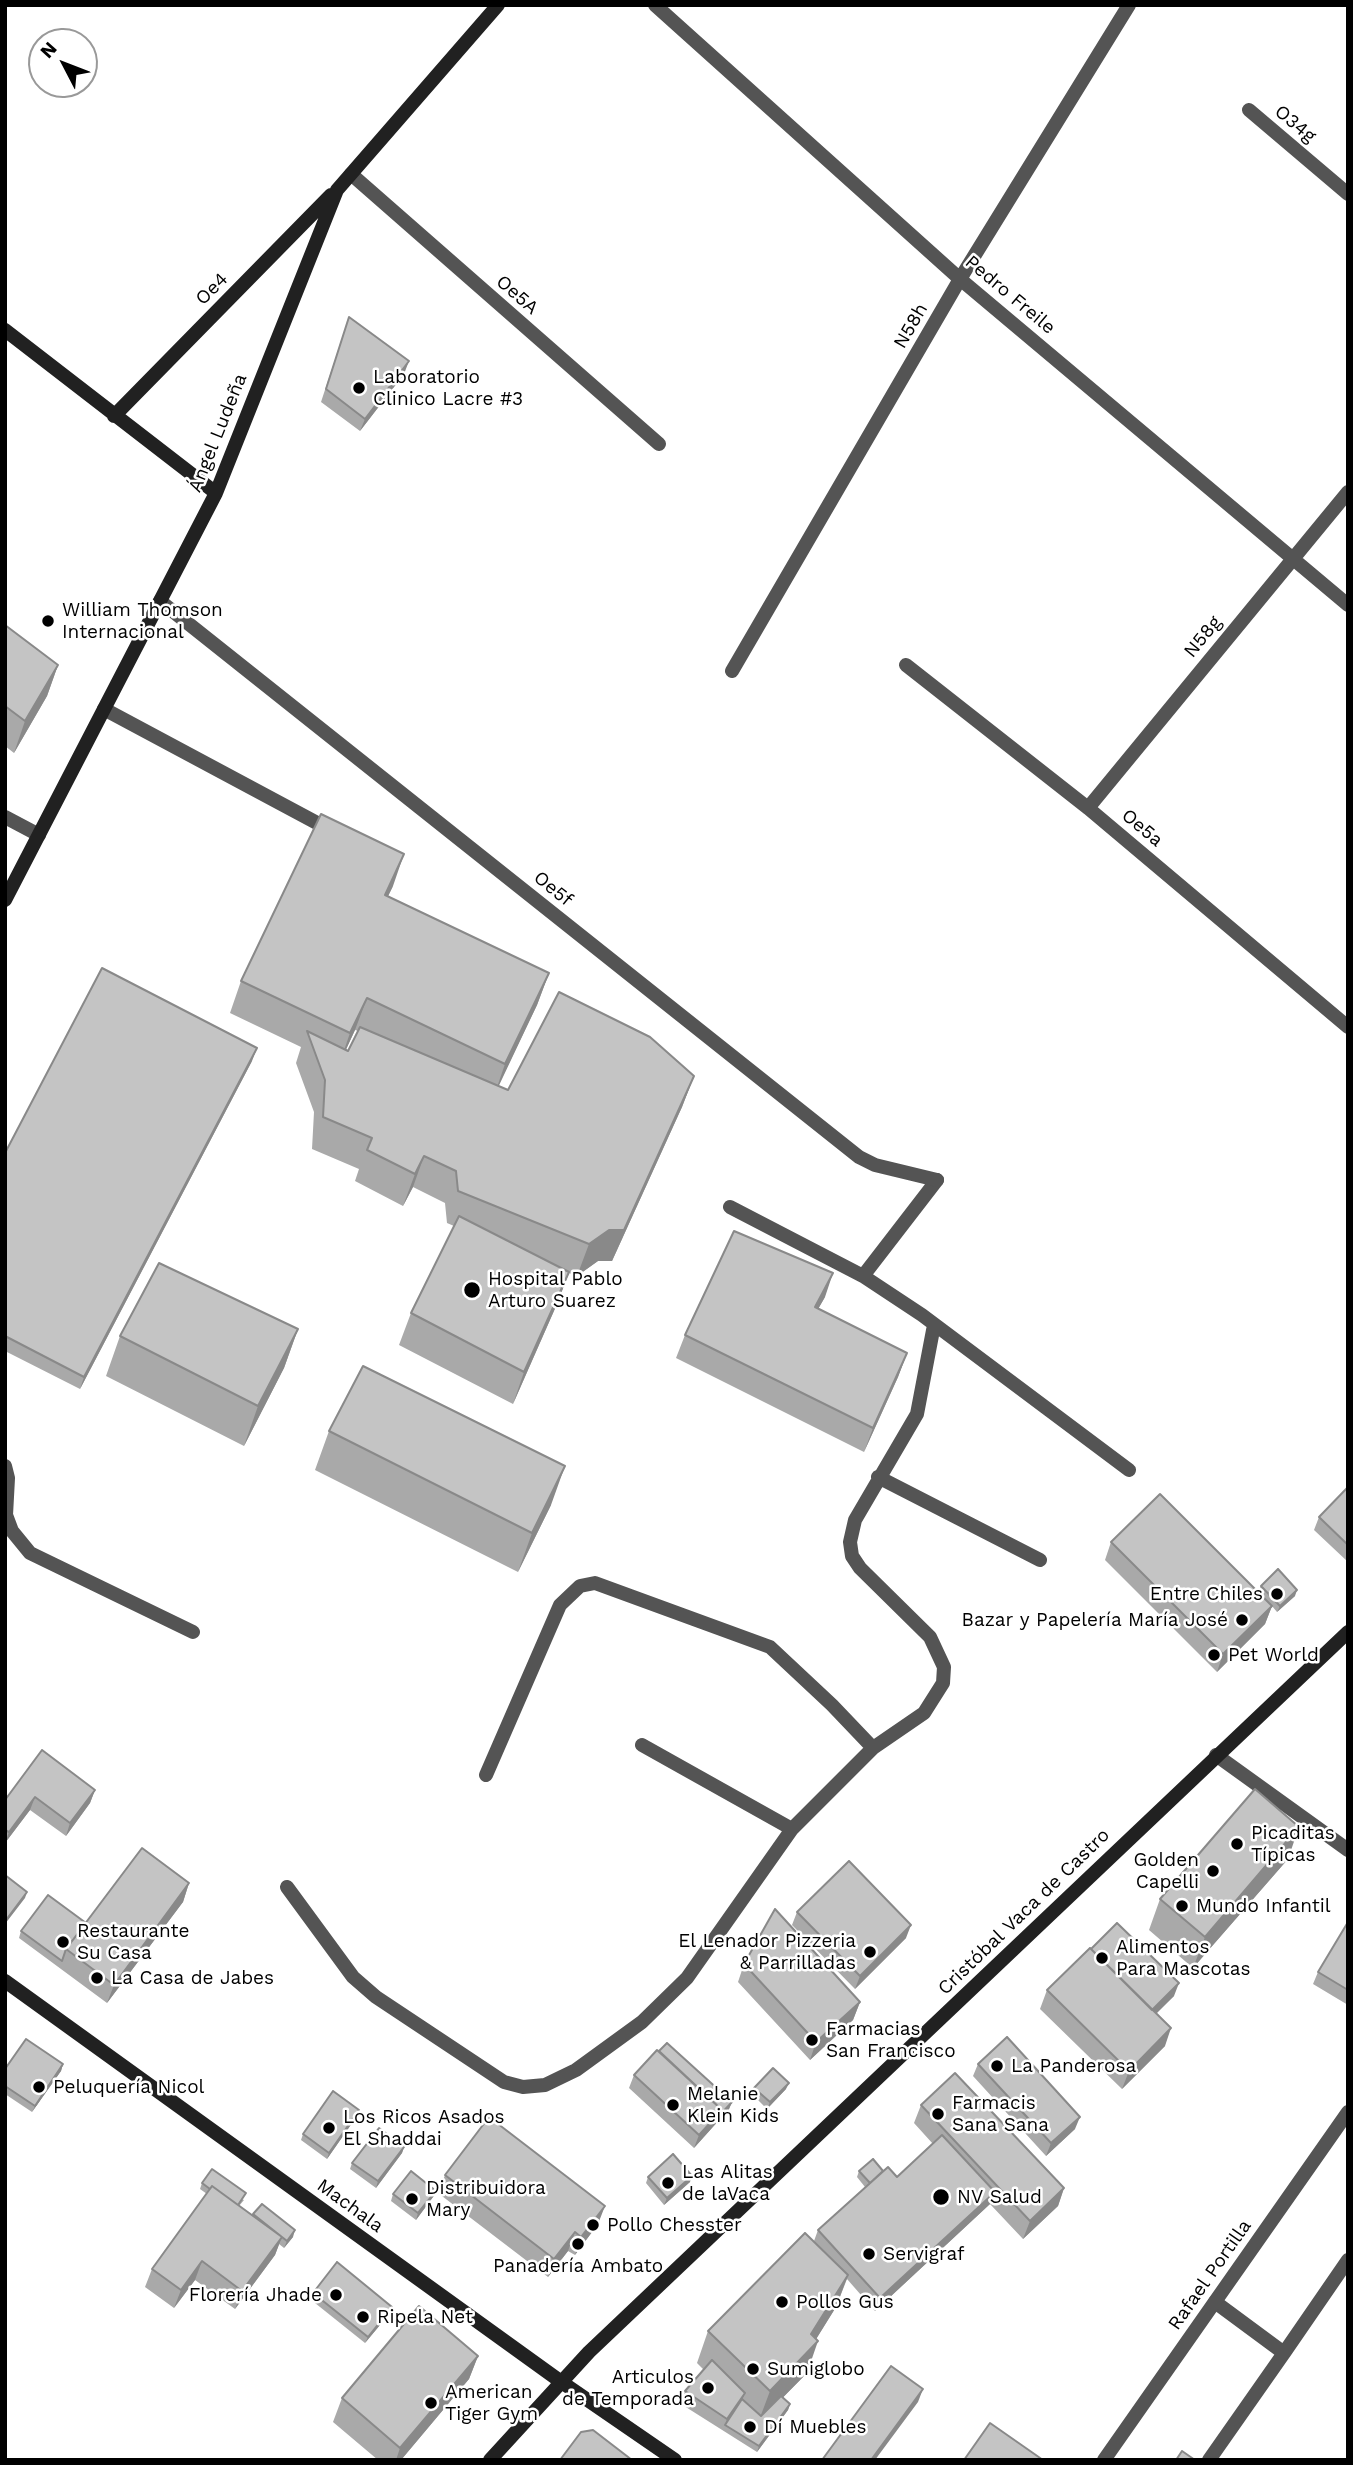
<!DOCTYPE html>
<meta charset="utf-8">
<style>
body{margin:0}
#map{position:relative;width:1353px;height:2465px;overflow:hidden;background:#fff;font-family:"Work Sans",sans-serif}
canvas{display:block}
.frame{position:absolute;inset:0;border:7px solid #000;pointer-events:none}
.north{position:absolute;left:28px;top:28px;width:70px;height:70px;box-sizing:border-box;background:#fff;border:2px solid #999;border-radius:50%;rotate:312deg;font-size:19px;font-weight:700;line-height:28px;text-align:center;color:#000}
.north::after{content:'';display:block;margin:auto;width:24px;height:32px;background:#000;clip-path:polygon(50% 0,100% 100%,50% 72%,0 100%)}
</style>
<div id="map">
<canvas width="1353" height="2465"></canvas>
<div class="frame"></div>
<div class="north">N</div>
</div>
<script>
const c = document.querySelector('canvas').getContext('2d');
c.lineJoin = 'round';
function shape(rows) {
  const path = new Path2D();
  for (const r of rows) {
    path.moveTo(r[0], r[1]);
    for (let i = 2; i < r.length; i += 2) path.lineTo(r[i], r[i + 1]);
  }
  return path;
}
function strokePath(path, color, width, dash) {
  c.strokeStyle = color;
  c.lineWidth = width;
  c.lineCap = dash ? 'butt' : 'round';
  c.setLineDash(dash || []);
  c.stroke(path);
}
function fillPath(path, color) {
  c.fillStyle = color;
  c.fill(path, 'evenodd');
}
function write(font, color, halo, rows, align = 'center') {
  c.font = font + ' "Work Sans",sans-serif';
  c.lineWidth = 5;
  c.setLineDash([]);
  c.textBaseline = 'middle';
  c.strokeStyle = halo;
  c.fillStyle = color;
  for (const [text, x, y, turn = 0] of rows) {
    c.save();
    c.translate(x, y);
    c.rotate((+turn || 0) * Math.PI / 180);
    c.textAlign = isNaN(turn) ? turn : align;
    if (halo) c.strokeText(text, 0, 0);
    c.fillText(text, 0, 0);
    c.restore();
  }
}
const lane = shape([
 [104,709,332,831],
 [730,1207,863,1276,922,1315,1129,1470],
 [863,1276,937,1180],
 [5,1466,8,1478,6,1515,12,1531,30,1553,193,1632],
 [878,1477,1040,1560],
 [642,1745,792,1829],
 [486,1775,560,1605,580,1586,595,1583,770,1647,832,1705,873,1748],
 [287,1887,353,1977,376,1997,504,2082,523,2087,545,2085,576,2070,642,2022,687,1978,792,1829,873,1748,924,1713,943,1683,944,1667,930,1637,860,1568,852,1556,850,1542,855,1520,917,1414,934,1325],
 [1284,2353,1348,2260],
 [1209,2460,1284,2353,1215,2302]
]);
const street = shape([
 [655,5,960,279,1348,605],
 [1249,110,1348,194],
 [351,174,659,444],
 [160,601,859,1157,875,1165,937,1180],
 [906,665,1088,808,1348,1027],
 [732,671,960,279,1129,5],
 [1088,808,1348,492],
 [5,817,39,835],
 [1216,1755,1348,1850],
 [1104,2460,1348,2112]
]);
const secondary = shape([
 [5,330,216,493],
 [114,416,331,195],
 [5,900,216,493,337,190,498,5],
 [5,1981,560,2381,675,2460],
 [490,2460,589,2352,1348,1632]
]);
const wall = shape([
 [345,329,404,374,360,431,321,402],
 [5,625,58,665,47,696,14,753,5,746],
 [393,886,388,896,549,973,537,1005,498,1086,508,1090,694,1076,682,1107,612,1261,598,1261,577,1276,569,1273,557,1304,513,1404,399,1345,411,1313,454,1226,447,1223,445,1203,413,1187,403,1206,355,1181,359,1169,312,1149,314,1112,296,1063,301,1047,230,1013,241,981],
 [355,1030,358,1031,348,1051,346,1049],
 [252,1061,80,1389,5,1351,5,1153],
 [825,1297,818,1309,907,1353,898,1377,864,1452,676,1358,685,1335],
 [298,1329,284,1368,244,1446,106,1376,120,1336],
 [329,1431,551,1505,518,1572,315,1470],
 [1348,1487,1348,1562,1314,1530,1319,1517],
 [1111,1542,1258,1592,1261,1586,1295,1596,1277,1612,1272,1606,1265,1624,1217,1672,1105,1560],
 [95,1790,90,1803,66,1836,30,1810,5,1843,5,1800],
 [1288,1859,1193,1968,1149,1930,1160,1899],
 [189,1883,183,1902,107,2003,19,1938,21,1931,86,1923],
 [797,1912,906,1938,855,1989,792,1925],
 [1348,1922,1348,2005,1313,1984,1318,1972],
 [744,1964,860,2002,853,2020,810,2060,738,1982],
 [1047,1990,1174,1996,1156,2013,1165,2046,1122,2089,1040,2009],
 [63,2064,61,2071,32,2112,5,2094,5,2069],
 [978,2064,1075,2129,1046,2156,973,2076],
 [634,2075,732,2102,729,2109,694,2148,629,2088],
 [754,2088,786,2089,767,2109,752,2094],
 [921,2105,1064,2188,1058,2206,1023,2239,990,2204,875,2311,847,2279,836,2307,816,2339,807,2373,783,2397,790,2404,788,2410,757,2452,681,2404,685,2391,704,2370,697,2363,708,2331,814,2241,818,2230,865,2187,857,2177,859,2171,883,2171,897,2177,933,2144,914,2123],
 [357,2116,327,2159,301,2140,303,2134],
 [404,2147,402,2153,376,2188,350,2169,352,2163],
 [445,2175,598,2224,575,2255,568,2251,548,2277,438,2193],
 [648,2177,690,2182,664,2205,646,2183],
 [202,2183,244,2200,239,2206,252,2216,253,2214,293,2237,284,2248,279,2244,275,2255,235,2309,195,2280,174,2308,145,2287,152,2269,207,2194,200,2189],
 [436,2191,433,2197,416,2220,391,2201,393,2194],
 [313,2293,392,2307,390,2313,365,2343,310,2299],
 [478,2356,469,2379,401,2460,378,2460,333,2422,342,2398]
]);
const shadedWall = shape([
 [409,361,404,374,360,431,365,419],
 [58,665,47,696,14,753,25,721],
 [404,854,393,886,373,927,385,895],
 [549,973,537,1005,494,1096,505,1064],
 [367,998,355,1030,339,1065,350,1033],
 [257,1048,252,1061,80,1389,84,1377],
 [694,1076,682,1107,612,1261,598,1261,577,1276,589,1244],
 [424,1156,413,1187,403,1206,415,1174],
 [569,1272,557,1304,513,1404,524,1372],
 [833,1273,825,1297,806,1330,815,1307],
 [298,1329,284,1368,244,1446,258,1406],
 [907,1353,898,1377,864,1452,873,1428],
 [565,1466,551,1505,518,1572,532,1533],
 [1297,1590,1295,1596,1277,1612,1280,1606],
 [1272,1606,1265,1624,1217,1672,1223,1654],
 [95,1790,90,1803,66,1836,70,1823],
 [35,1797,30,1810,5,1843,9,1832],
 [1299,1827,1288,1859,1193,1968,1205,1937],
 [189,1883,183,1902,107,2003,114,1985],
 [27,1892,25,1898,5,1924,6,1920],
 [911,1925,906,1938,855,1989,860,1976],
 [1179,1983,1174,1996,1144,2026,1149,2013],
 [860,2002,853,2020,810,2060,816,2042],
 [1171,2028,1165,2046,1122,2089,1129,2071],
 [63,2064,61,2071,32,2112,35,2106],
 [789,2083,786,2089,767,2109,770,2102],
 [732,2102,729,2109,694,2148,699,2135,722,2110],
 [359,2110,357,2116,327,2159,329,2153],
 [1080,2117,1075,2129,1046,2156,1051,2143],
 [404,2147,402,2153,376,2188,378,2181],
 [692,2176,690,2182,664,2205,667,2198],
 [1064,2188,1058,2206,1023,2239,1030,2221],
 [436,2191,433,2197,416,2220,418,2213],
 [995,2192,990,2204,875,2311,880,2298],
 [605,2206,598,2224,575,2255,581,2237],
 [295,2230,293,2237,284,2248,287,2241],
 [575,2232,568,2251,548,2277,554,2259],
 [282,2237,275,2255,235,2309,242,2291],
 [202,2261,195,2280,174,2308,181,2290],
 [848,2275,836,2307,810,2349,818,2341,807,2373,758,2423,770,2391,811,2334],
 [392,2307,390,2313,365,2343,368,2337],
 [478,2356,469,2379,401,2460,396,2460,400,2448],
 [923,2389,918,2402,875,2460,871,2460],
 [745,2393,740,2405,725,2425,727,2419],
 [790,2404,788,2410,757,2452,759,2446]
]);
const building = shape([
 [349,317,409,361,365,419,326,389,349,317],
 [5,625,58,665,25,721,5,706,5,625],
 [321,814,404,854,385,895,549,973,505,1064,367,998,350,1033,241,981,321,814],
 [102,968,257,1048,84,1377,5,1336,5,1153,102,968],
 [559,992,650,1037,694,1076,624,1230,609,1230,589,1244,458,1191,456,1171,424,1156,415,1174,367,1150,372,1138,323,1117,325,1080,307,1031,348,1051,360,1027,508,1090,559,992],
 [459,1216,569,1272,524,1372,411,1313,459,1216],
 [734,1231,833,1273,815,1307,907,1353,873,1428,685,1335,734,1231],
 [159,1263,298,1329,258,1406,120,1336,159,1263],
 [363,1366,565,1466,532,1533,329,1431,363,1366],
 [1348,1487,1348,1545,1319,1517,1348,1487],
 [1160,1494,1272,1606,1223,1654,1111,1542,1160,1494],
 [1278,1569,1297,1590,1280,1606,1261,1586,1278,1569],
 [42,1750,95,1790,70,1823,35,1797,9,1832,5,1830,5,1800,42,1750],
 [1255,1789,1299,1827,1205,1937,1160,1899,1255,1789],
 [142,1848,189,1883,114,1985,66,1949,142,1848],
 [849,1861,911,1925,860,1976,797,1912,849,1861],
 [5,1875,27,1892,6,1920,5,1919,5,1875],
 [48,1895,86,1923,66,1949,62,1961,21,1931,48,1895],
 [775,1909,860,2002,816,2042,744,1964,775,1909],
 [1348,1922,1348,1990,1318,1972,1348,1922],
 [1117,1923,1179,1983,1152,2010,1091,1949,1117,1923],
 [1090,1948,1171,2028,1129,2071,1047,1990,1090,1948],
 [1007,2037,1080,2117,1051,2143,978,2064,1007,2037],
 [26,2039,63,2064,35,2106,5,2086,5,2069,26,2039],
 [667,2043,732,2102,719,2116,722,2110,659,2051,667,2043],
 [657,2050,722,2110,699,2135,634,2075,657,2050],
 [773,2068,789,2083,770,2102,754,2088,773,2068],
 [955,2073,1064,2188,1030,2221,921,2105,955,2073],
 [333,2091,359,2110,329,2153,303,2134,333,2091],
 [489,2117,605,2206,581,2237,575,2232,554,2259,445,2175,489,2117],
 [379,2128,404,2147,378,2181,352,2163,379,2128],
 [942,2135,995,2192,880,2298,818,2230,888,2167,897,2177,942,2135],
 [673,2154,692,2176,667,2198,648,2177,673,2154],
 [873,2159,883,2171,870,2183,859,2171,873,2159],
 [212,2169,246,2193,238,2205,212,2186,210,2189,202,2183,212,2169],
 [411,2171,436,2191,418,2213,393,2194,411,2171],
 [212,2186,282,2237,242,2291,202,2261,181,2290,152,2269,212,2186],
 [262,2204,295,2230,287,2241,253,2214,262,2204],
 [805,2233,848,2275,811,2334,818,2341,770,2391,708,2331,805,2233],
 [337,2262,392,2307,368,2337,313,2293,337,2262],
 [419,2306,478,2356,400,2448,342,2398,419,2306],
 [712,2360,745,2393,727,2419,685,2391,712,2360],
 [891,2366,923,2389,871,2460,822,2460,891,2366],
 [781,2396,790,2404,759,2446,725,2425,742,2399,761,2416,781,2396],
 [990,2423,1043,2460,964,2460,990,2423],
 [593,2430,632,2460,560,2460,581,2432,593,2430],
 [1182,2451,1195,2460,1176,2460,1182,2451]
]);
const markers = [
 [359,388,7,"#000"],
 [48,621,7,"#000"],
 [472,1290,9,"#000"],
 [1277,1594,7,"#000"],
 [1242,1620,7,"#000"],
 [1214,1655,7,"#000"],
 [1237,1844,7,"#000"],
 [1213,1871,7,"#000"],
 [1182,1906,7,"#000"],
 [63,1942,7,"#000"],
 [870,1952,7,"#000"],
 [1102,1958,7,"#000"],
 [97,1978,7,"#000"],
 [812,2040,7,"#000"],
 [997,2066,7,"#000"],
 [39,2087,7,"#000"],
 [673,2105,7,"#000"],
 [938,2114,7,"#000"],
 [329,2128,7,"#000"],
 [668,2183,7,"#000"],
 [941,2197,9,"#000"],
 [412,2199,7,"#000"],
 [593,2225,7,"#000"],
 [578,2244,7,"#000"],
 [869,2254,7,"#000"],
 [336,2295,7,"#000"],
 [782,2302,7,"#000"],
 [363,2317,7,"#000"],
 [753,2369,7,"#000"],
 [708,2388,7,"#000"],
 [431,2403,7,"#000"],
 [750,2427,7,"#000"]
];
const streetNames = [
 ["O34g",1295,124,40],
 ["Oe4",212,289,-45],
 ["Oe5A",517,295,41],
 ["Pedro Freile",1010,295,40],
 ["N58h",911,326,-60],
 ["Ángel Ludeña",218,433,-68],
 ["N58g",1203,637,-51],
 ["Oe5a",1142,828,40],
 ["Oe5f",553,889,39],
 ["Cristóbal Vaca de Castro",1024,1912,-44],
 ["Machala",350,2206,36],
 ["Rafael Portilla",1210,2275,-55]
];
const poiNames = [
 ["Laboratorio",373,377],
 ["Clinico Lacre #3",373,399],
 ["William Thomson",62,610],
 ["Internacional",62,632],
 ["Hospital Pablo",488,1279],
 ["Arturo Suarez",488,1301],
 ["Entre Chiles",1263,1594,"right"],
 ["Bazar y Papelería María José",1228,1620,"right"],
 ["Pet World",1228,1655],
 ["Picaditas",1251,1833],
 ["Típicas",1251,1855],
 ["Golden",1199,1860,"right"],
 ["Capelli",1199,1882,"right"],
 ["Mundo Infantil",1196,1906],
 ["Restaurante",77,1931],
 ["Su Casa",77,1953],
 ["El Lenador Pizzeria",856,1941,"right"],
 ["& Parrilladas",856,1963,"right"],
 ["Alimentos",1116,1947],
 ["Para Mascotas",1116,1969],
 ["La Casa de Jabes",111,1978],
 ["Farmacias",826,2029],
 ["San Francisco",826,2051],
 ["La Panderosa",1011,2066],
 ["Peluquería Nicol",53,2087],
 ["Melanie",687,2094],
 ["Klein Kids",687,2116],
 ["Farmacis",952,2103],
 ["Sana Sana",952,2125],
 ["Los Ricos Asados",343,2117],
 ["El Shaddai",343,2139],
 ["Las Alitas",682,2172],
 ["de laVaca",682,2194],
 ["Distribuidora",426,2188],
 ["Mary",426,2210],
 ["NV Salud",957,2197],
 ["Pollo Chesster",607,2225],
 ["Servigraf",883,2254],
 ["Panadería Ambato",578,2266,"center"],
 ["Florería Jhade",322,2295,"right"],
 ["Pollos Gus",796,2302],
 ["Ripela Net",377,2317],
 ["Sumiglobo",767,2369],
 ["Articulos",694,2377,"right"],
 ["de Temporada",694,2399,"right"],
 ["American",445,2392],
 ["Tiger Gym",445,2414],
 ["Dí Muebles",764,2427]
];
strokePath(lane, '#545454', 14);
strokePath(street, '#545454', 14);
strokePath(secondary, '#212121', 14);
fillPath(wall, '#a9a9a9');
fillPath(shadedWall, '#898989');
fillPath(building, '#c4c4c4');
strokePath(building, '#898989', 2);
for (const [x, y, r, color] of markers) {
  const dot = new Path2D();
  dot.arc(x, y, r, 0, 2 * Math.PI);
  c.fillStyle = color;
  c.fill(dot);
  strokePath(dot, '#fff', 2.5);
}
write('19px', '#000', '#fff', streetNames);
write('19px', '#000', '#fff', poiNames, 'left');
</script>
